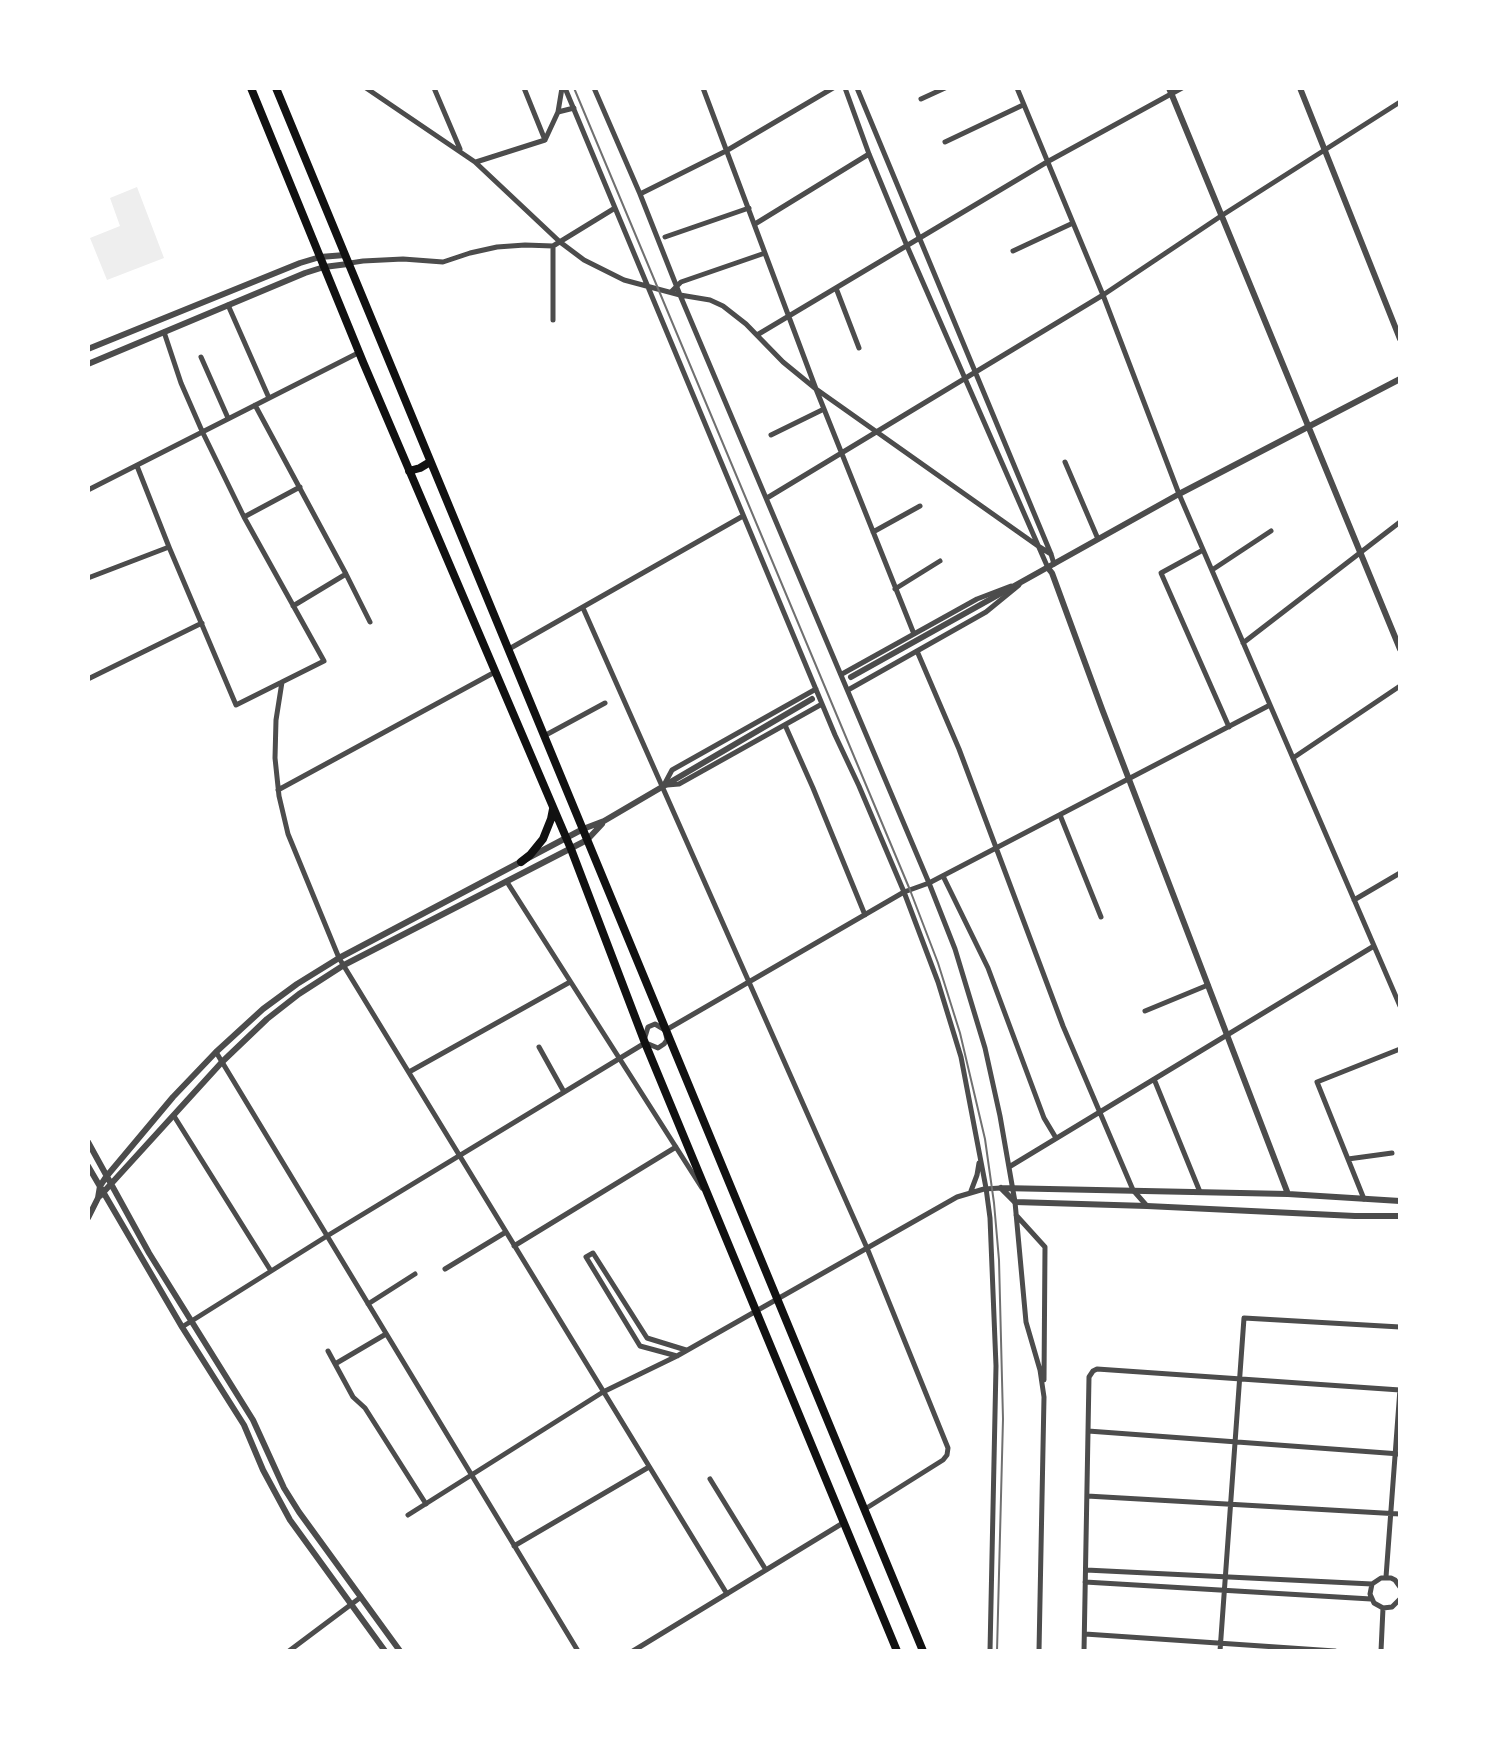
<!DOCTYPE html>
<style>
body{margin:0}
#map{position:relative;width:1488px;height:1739px;overflow:hidden;background:#fff;font-family:"PT Sans",sans-serif}
canvas{display:block}
.frame{position:absolute;inset:0;border:90px solid #fff;pointer-events:none}
</style>
<div id="map">
<canvas width="1488" height="1739"></canvas>
<div class="frame"></div>
</div>
<script>
const c = document.querySelector('canvas').getContext('2d');
c.lineJoin = 'round';
function fillPath(path, color) {
  c.fillStyle = color;
  c.fill(path, 'evenodd');
}
function shape(rows) {
  const path = new Path2D();
  for (const r of rows) {
    path.moveTo(r[0], r[1]);
    for (let i = 2; i < r.length; i += 2) path.lineTo(r[i], r[i + 1]);
  }
  return path;
}
function strokePath(path, color, width, dash) {
  c.strokeStyle = color;
  c.lineWidth = width;
  c.lineCap = dash ? 'butt' : 'round';
  c.setLineDash(dash || []);
  c.stroke(path);
}
const green = shape([
 [137,187,164,258,107,280,90,238,120,226,110,198]
]);
const minor = shape([
 [366,88,475,162,560,242,584,260,624,280,680,295,710,300,723,306,746,324,783,362,816,389,1038,546,1051,554],
 [434,88,460,149],
 [524,88,545,140],
 [565,88,835,735,859,786,904,892,938,982,961,1057,986,1188,990,1218,996,1366,990,1651],
 [594,88,640,194,680,295,929,883,955,949,985,1048,1000,1116,1015,1202,1026,1322,1040,1370,1044,1397,1039,1651],
 [703,88,816,389,914,634],
 [845,88,869,154,907,246,1048,568],
 [857,88,1051,554,1054,564],
 [1017,88,1103,295,1179,494,1400,1006],
 [921,99,945,88],
 [558,112,574,108],
 [945,142,1023,105],
 [476,162,545,140,558,112,562,88],
 [640,194,726,151,833,88],
 [755,224,869,154],
 [665,237,749,208],
 [1013,251,1073,223],
 [350,263,363,261,403,259,443,262,470,253,497,247,525,245,553,246,615,208],
 [836,288,859,348],
 [671,292,681,282,765,253],
 [228,305,269,398],
 [553,320,553,246],
 [757,335,1047,162,1182,88],
 [201,357,228,418],
 [255,405,346,574,370,622],
 [771,435,824,409],
 [1065,462,1098,539],
 [137,466,169,547,236,705,324,661,244,517,202,431,181,383,164,332],
 [88,490,358,353],
 [767,498,1103,295,1221,216,1400,102],
 [244,517,300,487],
 [873,532,920,506],
 [1203,550,1161,573,1229,727],
 [1212,570,1271,531],
 [88,578,169,547],
 [895,589,940,561],
 [293,606,346,574],
 [583,608,867,1248,948,1448,947,1455,943,1460,865,1509],
 [1243,643,1400,522],
 [509,649,743,516],
 [917,651,959,749,1063,1026,1133,1190,1147,1206],
 [842,674,977,599,1011,586],
 [88,679,202,623],
 [282,682,276,720,275,758,279,796,288,834,339,958,727,1594],
 [848,690,986,612,1019,585],
 [785,725,813,788,865,915],
 [544,736,605,703],
 [1293,758,1400,686],
 [664,785,672,770,816,689],
 [667,785,679,784,822,704],
 [278,790,495,672],
 [1060,815,1101,917],
 [943,876,988,968,1044,1118,1056,1138],
 [507,882,702,1188],
 [1354,900,1400,873],
 [1145,1011,1208,985],
 [666,1030,904,892,929,883,1270,705],
 [645,1037,648,1027,655,1024,665,1030],
 [646,1043,658,1048,664,1044,667,1040,666,1035],
 [539,1047,564,1092],
 [216,1052,578,1651],
 [409,1072,570,982],
 [1154,1079,1200,1192],
 [174,1116,271,1271],
 [1348,1159,1392,1153],
 [1009,1167,1374,946],
 [971,1191,977,1175,979,1163],
 [1364,1199,1317,1082,1400,1049],
 [1016,1215,1045,1247,1044,1380],
 [514,1246,676,1147],
 [445,1269,506,1232],
 [368,1304,415,1274],
 [182,1327,327,1236,645,1043],
 [328,1351,353,1397,365,1408,426,1504],
 [677,1356,640,1346,586,1257,593,1253,647,1338,686,1350],
 [335,1364,386,1334],
 [1088,1431,1400,1454],
 [710,1479,766,1570],
 [1087,1496,1400,1514],
 [408,1515,603,1392,677,1356,957,1197,984,1189,1001,1188],
 [514,1546,649,1467],
 [1086,1570,1372,1584],
 [1386,1577,1400,1389],
 [1085,1582,1371,1599],
 [1400,1587,1395,1580,1391,1578,1381,1578,1372,1584,1370,1594,1374,1603,1383,1608,1392,1607,1400,1599],
 [1085,1634,1335,1651],
 [289,1651,361,1597],
 [633,1651,843,1523],
 [1084,1651,1089,1377,1093,1371,1097,1369,1400,1390],
 [1220,1651,1244,1318,1400,1327],
 [1381,1651,1383,1608]
]);
const tertiary = shape([
 [1169,88,1400,649],
 [1300,88,1400,339],
 [88,349,300,263,320,257,345,255],
 [88,364,305,273,324,267,348,264],
 [1048,568,1052,573,1102,709,1288,1194],
 [851,677,1179,494,1400,379],
 [88,1142,149,1253,253,1420,284,1488,299,1512,400,1651],
 [88,1166,182,1327,244,1425,263,1470,290,1520,385,1651],
 [1001,1188,1015,1202,1147,1206,1355,1216,1400,1216],
 [1001,1188,1288,1194,1400,1201],
 [100,1196,222,1062,267,1019,299,994,344,965,587,840,602,824],
 [88,1218,98,1198,100,1186,106,1177,173,1097,216,1052,263,1009,297,984,339,958,583,829,604,821,812,699]
]);
const primary = shape([
 [251,88,363,362,571,849,645,1043,897,1651],
 [276,88,923,1651],
 [409,471,420,468,430,462],
 [521,862,530,855,543,839,551,819,553,809]
]);
const rail = shape([
 [574,88,910,890,938,963,960,1033,985,1139,994,1203,999,1260,1003,1419,997,1651]
]);
fillPath(green, '#eee');
strokePath(minor, '#4c4c4c', 5);
strokePath(tertiary, '#4c4c4c', 6);
strokePath(primary, '#111', 8);
strokePath(rail, '#707070', 2);
</script>
